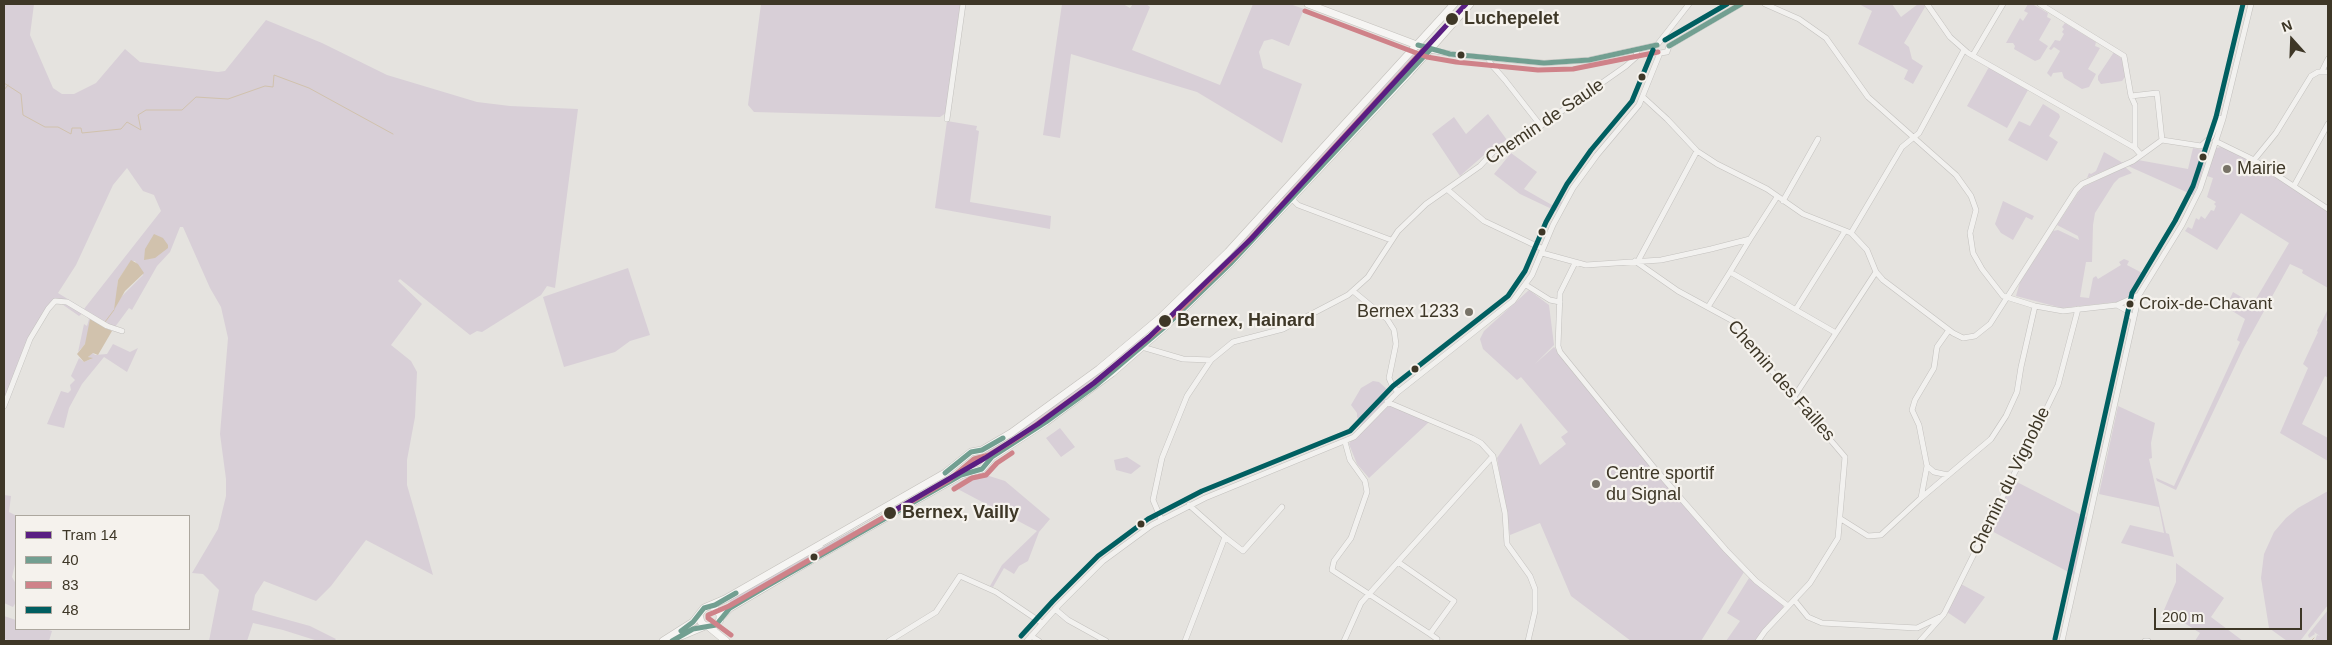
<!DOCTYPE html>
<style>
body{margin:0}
#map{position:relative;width:2332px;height:645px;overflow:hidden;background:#e5e3df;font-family:Arial,sans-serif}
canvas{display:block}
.frame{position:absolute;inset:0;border:5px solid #3e3727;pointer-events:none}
.legend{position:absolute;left:15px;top:515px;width:175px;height:115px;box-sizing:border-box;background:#f5f2ed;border:1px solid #aca79e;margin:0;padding:6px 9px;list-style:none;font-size:15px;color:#3e3727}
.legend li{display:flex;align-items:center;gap:10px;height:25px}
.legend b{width:25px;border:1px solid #aca79e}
.north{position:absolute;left:2267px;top:15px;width:50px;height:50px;-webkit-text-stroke:4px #f5f2ed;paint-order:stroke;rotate:340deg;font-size:14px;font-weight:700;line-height:20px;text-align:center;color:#3e3727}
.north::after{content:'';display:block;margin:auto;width:18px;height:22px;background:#3e3727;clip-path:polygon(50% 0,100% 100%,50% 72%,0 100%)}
.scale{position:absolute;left:2154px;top:608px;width:148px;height:22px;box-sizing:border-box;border:2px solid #3e3727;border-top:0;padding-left:6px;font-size:15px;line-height:18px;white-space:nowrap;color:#3e3727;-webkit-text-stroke:4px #f5f2ed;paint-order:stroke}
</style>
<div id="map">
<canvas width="2332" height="645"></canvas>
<div class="frame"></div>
<ul class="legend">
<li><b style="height:6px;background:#5a1e82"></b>Tram 14</li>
<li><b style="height:6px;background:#729f91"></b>40</li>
<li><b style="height:6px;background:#cf8289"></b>83</li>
<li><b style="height:6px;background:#005f61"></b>48</li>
</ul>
<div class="north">N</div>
<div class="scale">200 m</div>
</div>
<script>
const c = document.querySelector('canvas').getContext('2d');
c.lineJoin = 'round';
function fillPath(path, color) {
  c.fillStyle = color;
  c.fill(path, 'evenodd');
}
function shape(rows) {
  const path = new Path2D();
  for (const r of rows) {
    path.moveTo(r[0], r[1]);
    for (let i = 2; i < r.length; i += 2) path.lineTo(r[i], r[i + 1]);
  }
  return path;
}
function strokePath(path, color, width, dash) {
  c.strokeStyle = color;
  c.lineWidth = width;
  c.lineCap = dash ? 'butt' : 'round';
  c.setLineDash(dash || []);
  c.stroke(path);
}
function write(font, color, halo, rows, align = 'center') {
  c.font = font + ' Arial,sans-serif';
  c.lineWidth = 4.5;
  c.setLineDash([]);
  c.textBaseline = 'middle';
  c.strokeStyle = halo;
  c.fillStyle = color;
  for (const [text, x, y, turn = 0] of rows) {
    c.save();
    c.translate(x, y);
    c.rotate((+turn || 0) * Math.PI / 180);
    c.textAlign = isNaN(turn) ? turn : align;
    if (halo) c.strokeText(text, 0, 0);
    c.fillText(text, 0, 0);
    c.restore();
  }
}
const green = shape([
 [4,4,34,4,30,35,53,88,62,94,74,94,96,83,125,49,140,62,218,72,225,71,266,20,322,43,387,75,477,102,510,106,578,109,555,288,547,286,541,295,482,332,477,331,470,335,400,279,398,281,422,304,391,345,411,361,417,372,415,417,407,460,407,485,433,575,366,540,331,586,316,601,264,581,255,595,252,610,310,626,336,639,334,641,318,641,283,630,253,623,247,641,209,641,219,590,203,574,192,573,218,529,226,496,226,479,220,434,228,338,221,307,210,288,183,227,180,227,170,252,157,266,132,310,129,308,115,327,105,322,78,352,84,324,87,326,89,319,83,313,79,316,59,302,48,306,21,355,4,401],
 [127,168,143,191,154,195,161,211,84,309,58,293,76,265,113,185],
 [131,261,135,261,143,275,120,298,117,289,118,280],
 [761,4,961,4,946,113,940,117,754,112,748,105],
 [1062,4,1123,4,1130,8,1133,4,1146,4,1150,7,1132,50,1220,85,1253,4,1290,4,1304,9,1289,46,1272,39,1264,41,1259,52,1263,68,1302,84,1282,143,1197,92,1071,54,1060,138,1043,135],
 [1859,4,1892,4,1901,17,1918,4,1924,4,1925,7,1904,43,1909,47,1912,59,1923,66,1913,84,1904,79,1908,70,1858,44,1872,11],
 [2028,4,2032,4,2048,13,2047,17,2051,19,2039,40,2048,46,2040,59,2035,61,2014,49,2015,46,2013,43,2006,43,2020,18,2023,21,2028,13,2024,11],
 [2065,23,2096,42,2095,46,2100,48,2088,69,2096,74,2089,87,2082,89,2064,78,2062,72,2053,73,2051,77,2047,73,2060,51,2054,47,2051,50,2049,49,2055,40,2060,41,2064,34,2062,32,2064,29,2062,27],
 [1416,52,1419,57,1288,201,1281,198],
 [2114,52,2123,60,2125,77,2122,81,2101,84,2098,80,2098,76],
 [1989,67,2028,90,2007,128,1967,106],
 [2043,104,2059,114,2060,117,2049,136,2058,142,2047,161,2008,140,2019,121,2030,126],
 [1488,114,1507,140,1492,148,1460,176,1432,134,1454,117,1466,134],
 [947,121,977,126,976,130,979,131,970,202,1051,216,1050,229,935,208],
 [2221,147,2247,159,2245,163,2247,170,2256,174,2258,171,2254,168,2256,164,2328,211,2328,288,2302,273,2303,270,2290,264,2243,349,2176,490,2157,481,2156,478,2174,486,2240,342,2237,340,2245,319,2226,307,2233,292,2253,304,2289,243,2241,213,2217,250,2185,231,2188,227,2192,229,2196,218,2199,220,2201,216,2205,219,2211,210,2214,211,2216,206,2214,204,2216,202,2207,197,2213,178,2207,176,2216,148],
 [2193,148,2208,151,2199,182,2193,195,2128,166,2138,160,2188,169],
 [2104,152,2123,163,2087,178,2089,173,2091,174,2096,171],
 [1511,153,1537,172,1524,189,1552,205,1556,200,1562,202,1556,211,1520,194,1494,174],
 [2125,167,2132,173,2119,178,2114,183,2095,213,2093,225,2092,262,2086,262,2080,297,2089,298,2093,278,2096,276,2098,279,2121,265,2119,262,2124,259,2129,261,2127,265,2146,275,2133,295,2117,302,2062,308,2016,296,2020,282,2053,231,2058,230,2079,240,2078,236,2057,225,2081,188],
 [2003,201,2034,216,2032,220,2026,217,2013,240,2001,233,1995,224],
 [1275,205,1280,209,1185,306,1181,303,1148,333,1146,332],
 [628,268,650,335,630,341,615,352,564,367,543,297],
 [1529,290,1549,305,1554,345,1535,364,1554,347,1744,572,1701,641,1631,641,1571,596,1540,523,1510,535,1497,458,1521,423,1540,465,1566,444,1561,437,1568,432,1521,377,1517,380,1483,349,1480,339,1484,331],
 [2328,309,2326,320,2328,322,2328,378,2325,376,2302,424,2328,438,2328,461,2280,433,2308,368,2303,364,2318,332,2317,331],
 [1142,336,1147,341,1070,403,988,458,984,452],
 [113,344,130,352,138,348,127,372,104,357,82,384,69,408,64,428,47,424,61,391,68,393,71,390,70,385,75,380,71,376,79,358,84,362,91,359,88,356,93,353,95,355,107,354],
 [1373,381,1379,382,1390,392,1384,401,1429,422,1369,478,1357,464,1349,444,1362,423,1357,417,1357,413,1351,405,1361,388],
 [2118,406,2155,423,2151,443,2152,458,2149,459,2166,533,2169,534,2174,557,2121,543,2130,525,2164,533,2159,507,2099,494],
 [1060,428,1075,447,1061,457,1046,438],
 [1127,457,1141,466,1131,474,1116,470,1114,460],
 [986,475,1005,481,1050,519,1039,532,1028,561,1019,566,1014,574,1004,568,993,587,990,586,1002,565,1037,531,952,486,968,477],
 [2013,480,2087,518,2074,575,1988,529],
 [2328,491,2328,605,2300,641,2287,641,2269,628,2261,578,2264,554,2274,532,2286,518,2298,508],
 [4,495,11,496,9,512,17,516,16,560,12,577,16,584,16,602,13,607,4,603],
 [854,527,854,532,757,588,732,605,728,599],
 [2176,563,2224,598,2211,617,2243,641,2195,641,2200,633,2164,610,2176,582],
 [1749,578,1783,605,1783,608,1756,641,1726,641,1740,621,1727,613],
 [1961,584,1985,597,1965,624,1947,612],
 [2328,610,2328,641,2315,641,2317,635,2320,636,2314,632,2315,634,2309,638,2308,635],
 [4,616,16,620,16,629,45,629,52,631,49,641,11,641,4,639]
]);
const water = shape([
 [154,234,163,238,168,245,168,248,155,258,144,260,145,249],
 [131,260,138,264,144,273,125,291,114,310,118,280],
 [90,319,112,331,98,355,93,353,88,357,93,358,84,362,77,354,85,344]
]);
const stream = shape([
 [4,83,21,94,23,115,45,127,58,127,71,134,72,128,81,128,82,133,121,129,127,122,141,130,138,115,146,110,182,110,196,97,228,99,265,86,273,87,274,75,309,88,393,134],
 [4,90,8,85],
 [105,322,114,310],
 [2311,641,2314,638]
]);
const minor = shape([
 [1765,4,1799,19,1826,38,1868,97,1956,175,1971,196,1976,210,1970,233,1973,253,1982,269,2003,296,2035,306,2063,311,2117,305,2139,295],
 [1927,4,1950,37,1968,53,2135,148,2141,155],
 [2040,4,2124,56,2131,96,2135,105,2135,148],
 [1657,45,1689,4],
 [1669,46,1741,4],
 [1430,50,1457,55,1544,63,1589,60,1657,45],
 [1660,53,1667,52,1669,46],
 [1973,55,2003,4],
 [1489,57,1490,63,1505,80,1541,126],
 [2322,71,2328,59],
 [2131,96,2157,93,2162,140],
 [1643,97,1667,119,1697,151,1717,164,1767,189,1803,214,1851,233,1867,250,1876,272,1883,280,1953,333,1963,338,1975,336,1990,324,2076,190,2082,184,2133,161,2162,140,2201,146,2211,137,2219,118,2223,119],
 [947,119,963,4],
 [2215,141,2254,160,2328,209],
 [2254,160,2276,133,2311,76,2318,72,2328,72],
 [2294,186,2328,124],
 [1448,190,1484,221,1543,249],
 [1294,196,1294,201,1298,205,1391,240],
 [1783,201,1818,139],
 [1851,233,1902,147,1919,133,1964,50],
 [1542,253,1586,265,1661,260,1711,249,1750,239,1777,197],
 [1635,261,1678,291,1735,322,1753,349,1845,457,1838,538,1810,583,1765,631,1758,641],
 [1638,261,1697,151],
 [1575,263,1560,293,1558,346,1560,352,1656,470,1726,550,1756,581,1788,606],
 [1730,272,1750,239],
 [1526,285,1550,300,1560,302],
 [1353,291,1387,319,1394,330,1396,344,1389,378,1392,385,1398,392],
 [2117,305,2126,310,2133,318],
 [1708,307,1730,272,1836,333],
 [1796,309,1845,231],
 [1142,347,1183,359,1211,360],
 [1794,397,1876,272],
 [1387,402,1472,438,1481,443,1493,456,1505,513,1507,544,1530,576,1535,589,1535,611,1528,641],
 [4,406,30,339,48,309,55,301,67,302,107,326,122,331],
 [1345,442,1350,460,1365,481,1367,492,1351,538,1334,561,1332,570,1430,634],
 [1927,466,1934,472,1948,475],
 [1921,498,1927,466,1919,425,1912,410,1915,400,1934,368,1937,347,1949,330],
 [1161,519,1153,500,1162,458,1187,396,1211,360,1233,342,1283,329,1348,295,1368,277,1398,231,1426,204,1480,166,1493,152,1522,139,1626,66,1636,57,1637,50],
 [1841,519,1868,536,1881,535,1921,498,1991,439,2006,416,2017,392,2021,367,2035,306],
 [1225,537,1243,551,1282,507],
 [1398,562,1454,601,1430,634,1437,639],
 [1795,601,1808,617,1822,623,1917,628,1940,617],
 [1055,609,1068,620,1106,641],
 [1031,636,1039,641],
 [889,641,936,612,960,576,996,592,1042,623],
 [1027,641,1058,606,1103,561,1152,525,1205,498,1354,437,1398,392,1513,301,1532,275,1553,225,1573,188,1597,155,1639,105,1660,53],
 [1185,641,1225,537,1189,505],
 [1344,641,1361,603,1493,456],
 [1920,641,1944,614,2044,414,2058,385,2078,309],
 [2062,641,2139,295,2182,225,2200,189,2223,119,2251,4],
 [2145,641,2148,641]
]);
const major = shape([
 [1308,4,1430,50],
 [699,615,701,622,705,626,716,625,720,620,720,614,712,606],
 [720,618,730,608,808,562,961,475,982,469,992,457,1046,422,1112,373,1168,324,1230,264,1410,72,1470,4],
 [709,627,726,641],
 [681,636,705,626],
 [663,641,693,622,704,608,725,599,945,473,971,452,982,450,1011,433,1099,369,1160,318,1228,252,1454,4]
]);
const tram = shape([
 [823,546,887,509]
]);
const bus1 = shape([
 [1418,45,1450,54,1544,63,1589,60,1657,45],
 [1669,46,1741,4],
 [945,473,971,452,982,450,1003,438],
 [681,631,693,622,704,608,715,605,736,593],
 [672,641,693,629,716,625,730,608,767,586,961,475,982,469,992,457,1046,422,1094,387,1168,324,1230,264,1430,50]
]);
const bus2 = shape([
 [1305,11,1427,57,1456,62,1538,70,1573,69,1658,52],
 [954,489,972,478,986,475,997,463,1012,453],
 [731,635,708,618,708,615,729,606,949,480,974,459,989,455,1022,435,1094,383,1165,324,1234,257,1423,50]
]);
const bus3 = shape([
 [1665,40,1727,4],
 [1021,636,1053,601,1098,556,1148,519,1202,491,1350,431,1393,386,1508,296,1525,271,1546,222,1567,184,1591,150,1632,101,1653,50],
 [2055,639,2132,293,2175,221,2193,186,2216,117,2243,4]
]);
const tram1 = shape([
 [890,513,985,458,1038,424,1094,383,1149,337,1251,239,1466,4]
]);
const markers = [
 [1452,19,7,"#3e3727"],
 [1461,55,4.5,"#3e3727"],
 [1642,77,4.5,"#3e3727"],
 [2203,157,4.5,"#3e3727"],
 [2227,169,5,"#787367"],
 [1542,232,4.5,"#3e3727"],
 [2130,304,4.5,"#3e3727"],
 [1469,312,5,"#787367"],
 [1165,321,7,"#3e3727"],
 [1415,369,4.5,"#3e3727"],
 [1596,484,5,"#787367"],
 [890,513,7,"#3e3727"],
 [1141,524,4.5,"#3e3727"],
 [814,557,4.5,"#3e3727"]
];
const busNames = [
 ["Croix-de-Chavant",2139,304]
];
const stopNames = [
 ["Luchepelet",1464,19],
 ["Bernex, Hainard",1177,321],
 ["Bernex, Vailly",902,513]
];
const streetNames = [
 ["Chemin de Saule",1545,122,-34],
 ["Chemin des Failles",1781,381,49],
 ["Chemin du Vignoble",2010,481,-64]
];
const poiNames = [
 ["Mairie",2237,169],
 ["Bernex 1233",1459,312,"right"],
 ["Centre sportif",1606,474],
 ["du Signal",1606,495]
];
fillPath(green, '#d8cfd7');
fillPath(water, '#d1c2ad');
strokePath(stream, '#d1c2ad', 1);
strokePath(minor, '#c3c1be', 6);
strokePath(major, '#c3c0bc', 8);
strokePath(minor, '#f2f1ef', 5);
strokePath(major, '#f6f5f3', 7);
strokePath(tram, '#cdccc9', 1);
strokePath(bus1, '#729f91', 5);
strokePath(bus2, '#cf8289', 5);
strokePath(bus3, '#005f61', 5);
strokePath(tram1, '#5a1e82', 5);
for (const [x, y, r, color] of markers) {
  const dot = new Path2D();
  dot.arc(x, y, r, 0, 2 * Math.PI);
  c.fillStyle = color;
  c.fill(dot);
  strokePath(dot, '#f5f2ed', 2);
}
write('17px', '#3e3727', '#f5f2ed', busNames, 'left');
write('bold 18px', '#3e3727', '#f5f2ed', stopNames, 'left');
write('18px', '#3e3727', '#f5f2ed', streetNames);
write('18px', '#3e3727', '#f5f2ed', poiNames, 'left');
</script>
